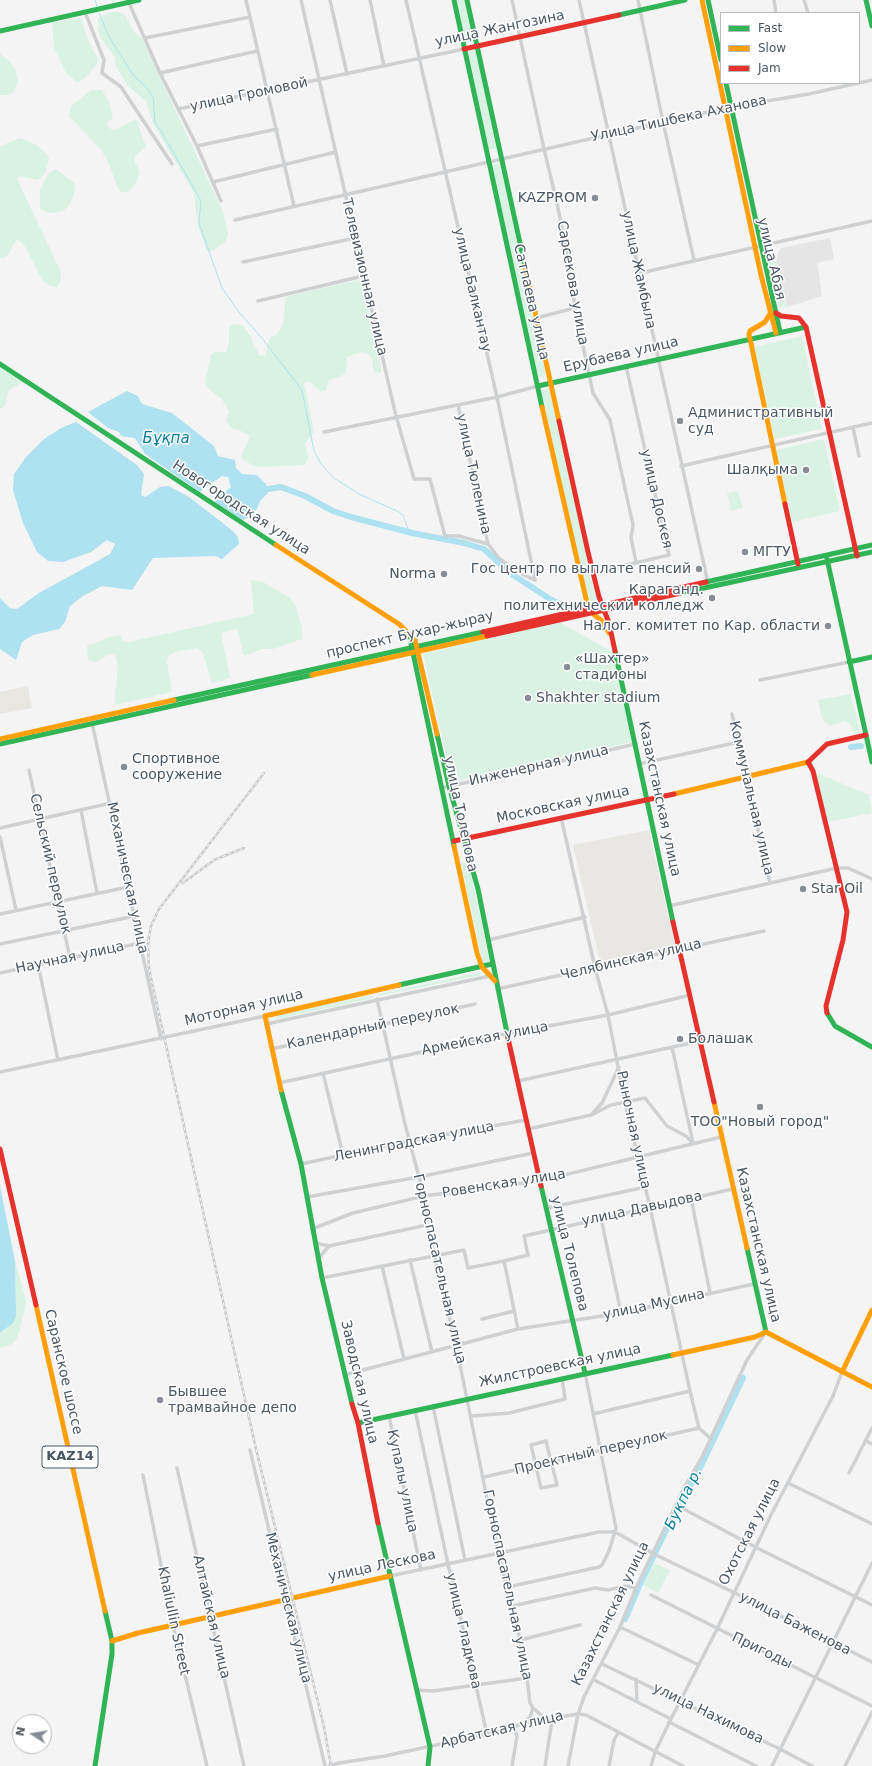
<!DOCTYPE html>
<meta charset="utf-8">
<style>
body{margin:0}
#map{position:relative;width:872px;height:1766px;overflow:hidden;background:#f4f4f4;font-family:"DejaVu Sans",sans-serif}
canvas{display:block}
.legend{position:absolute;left:720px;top:12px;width:140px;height:72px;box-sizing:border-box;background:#fff;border:1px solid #b7bbc0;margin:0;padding:5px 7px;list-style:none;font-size:12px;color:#4a5661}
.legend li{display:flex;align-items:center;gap:8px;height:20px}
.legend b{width:20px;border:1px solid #b7bbc0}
.north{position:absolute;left:12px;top:1714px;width:40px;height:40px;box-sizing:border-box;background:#fff;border:1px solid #b7bbc0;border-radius:50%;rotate:282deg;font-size:11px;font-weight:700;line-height:16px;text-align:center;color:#4a5661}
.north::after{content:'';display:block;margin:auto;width:14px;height:18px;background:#868d94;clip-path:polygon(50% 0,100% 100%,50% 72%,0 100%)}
</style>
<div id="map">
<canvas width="872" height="1766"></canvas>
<ul class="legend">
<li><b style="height:5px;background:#30b455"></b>Fast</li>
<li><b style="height:5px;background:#ff9f0a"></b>Slow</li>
<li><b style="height:5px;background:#e5322d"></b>Jam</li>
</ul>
<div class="north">N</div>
</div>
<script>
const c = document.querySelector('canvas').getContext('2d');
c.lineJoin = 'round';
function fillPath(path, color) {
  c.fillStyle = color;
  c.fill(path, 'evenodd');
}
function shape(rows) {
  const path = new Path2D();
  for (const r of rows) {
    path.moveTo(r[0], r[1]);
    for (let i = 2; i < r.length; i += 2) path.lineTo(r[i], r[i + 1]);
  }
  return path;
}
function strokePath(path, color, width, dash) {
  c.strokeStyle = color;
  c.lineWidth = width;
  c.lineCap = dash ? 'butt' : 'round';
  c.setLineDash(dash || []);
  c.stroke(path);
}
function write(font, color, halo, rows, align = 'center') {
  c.font = font + ' "DejaVu Sans",sans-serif';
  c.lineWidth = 3;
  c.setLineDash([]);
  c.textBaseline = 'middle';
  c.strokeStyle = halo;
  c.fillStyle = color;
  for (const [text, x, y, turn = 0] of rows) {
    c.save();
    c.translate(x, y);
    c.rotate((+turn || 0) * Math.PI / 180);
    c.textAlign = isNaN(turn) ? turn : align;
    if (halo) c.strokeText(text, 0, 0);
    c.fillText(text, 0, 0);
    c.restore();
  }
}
const commercial = shape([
 [649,830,675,946,600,962,573,845]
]);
const education = shape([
 [830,238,834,259,817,263,822,296,787,307,776,261,779,250,781,248]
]);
const green = shape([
 [457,0,465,0,473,42,466,43],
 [111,12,118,12,125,15,134,32,142,39,223,212,228,235,225,242,212,251,207,251,198,226,194,193,153,123,146,101,128,86,116,66,115,57,100,37,98,31,98,18],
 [81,18,88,40,98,59,97,64,84,79,77,82,66,73,54,48,52,22],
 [477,50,497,148,488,150,468,52],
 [0,54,9,61,16,71,18,82,15,90,10,95,0,95],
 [91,90,102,90,109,102,113,118,107,122,109,128,113,130,117,129,136,119,146,147,135,156,135,162,140,173,136,183,128,192,121,192,117,187,110,166,102,151,69,116,71,106],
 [20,138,37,145,48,155,49,160,45,173,38,180,19,176,17,179,61,272,61,281,57,287,51,286,42,280,26,248,18,239,12,246,9,254,3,258,0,257,0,146],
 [499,163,546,375,538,377,491,165],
 [56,169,74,183,75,192,70,204,64,210,56,213,46,212,40,208,40,189,49,173],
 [775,258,786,307,779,308,767,260],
 [362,279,382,372,374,373,372,358,369,355,361,352,347,357,346,374,329,380,326,390,321,392,309,381,304,383,314,432,305,443,308,457,305,465,259,467,246,462,241,457,250,436,239,430,233,429,226,421,229,412,222,399,210,390,205,383,211,355,215,352,226,352,229,342,229,332,230,326,237,324,242,325,250,335,259,355,265,356,270,337,276,335,283,325,286,297],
 [802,336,822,429,775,439,754,347],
 [0,368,23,382,9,390,5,406,0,409],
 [549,388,596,600,588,602,541,390],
 [824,439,840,511,792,522,776,450],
 [738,491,743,508,731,511,727,493],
 [251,580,263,582,290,598,296,607,302,628,302,639,273,649,262,649,244,656,237,629,221,633,230,678,212,683,203,653,198,648,178,651,169,655,167,662,172,692,114,705,118,668,115,654,110,654,96,662,88,660,87,646,109,637,120,635,123,641,129,642,254,614],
 [559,622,614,653,633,742,452,782,423,654],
 [851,694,860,733,854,734,851,724,844,721,829,726,822,718,818,700],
 [815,772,869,795,872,813,828,822],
 [468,861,490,962,483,964,461,863],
 [480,972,481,975,379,996,378,994],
 [372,995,373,998,276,1019,276,1015],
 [15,1261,26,1300,24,1313,17,1338,12,1344,0,1348,0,1333,13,1323,16,1307],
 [654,1563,670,1570,658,1593,643,1585]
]);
const sand = shape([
 [28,686,32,708,0,714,0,692]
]);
const water = shape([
 [127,391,138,396,142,404,172,413,214,446,218,456,235,460,236,468,242,474,257,475,266,484,268,489,267,494,260,501,254,515,243,520,216,503,215,499,231,487,228,477,222,476,200,492,145,454,135,438,121,436,119,432,108,428,88,412],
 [76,422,137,465,144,474,141,495,145,497,160,487,169,486,189,497,233,531,238,537,239,544,222,559,215,556,153,558,132,590,102,586,83,596,70,606,65,622,59,629,33,635,22,642,16,660,0,649,0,598,10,608,17,609,39,593,110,554,115,544,107,540,91,552,63,562,48,561,37,552,23,523,13,490,14,474,26,457,44,439,61,428],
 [0,1186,15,1261,16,1307,16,1317,13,1323,0,1333]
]);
const stream = shape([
 [95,0,97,6],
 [99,13,109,37,134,76,147,88,153,97,155,123,161,131,201,201,199,223,222,288,239,312,261,337,302,390,314,451,321,464,334,478,359,494,397,511,403,515,409,532]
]);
const river = shape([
 [268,489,281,487,305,496,333,511,351,517,412,533,464,543,484,549,510,573,550,599,569,609],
 [851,747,861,746],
 [625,1619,641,1582,673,1516,699,1470,743,1378]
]);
const street = shape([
 [246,0,294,206],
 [301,0,395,412,414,479,430,479,445,536,459,536,488,544,498,557,515,571,535,580],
 [330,0,347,74],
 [370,0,384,66],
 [406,0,497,397,535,580],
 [512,0,544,149,557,203,568,258,575,308,593,393,610,420,633,525,631,538,636,562],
 [579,0,708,583],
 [638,0,663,122,694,260],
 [774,0,776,13],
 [804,0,808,13],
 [129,3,160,73,197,146,221,201],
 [85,12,104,60,102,73,121,87,172,164],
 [145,38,250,17],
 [160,73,257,51],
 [859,83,872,80],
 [178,109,464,49],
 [197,146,277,129],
 [213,182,336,152],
 [235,220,725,108,809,94,858,83],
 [243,262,355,238],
 [640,273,872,221],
 [258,301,363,276],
 [536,318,575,308],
 [458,405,488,544],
 [853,427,859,456],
 [324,432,497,397,538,386],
 [681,466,872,423],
 [593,573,669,555,626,366],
 [760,680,849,662],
 [732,714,770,883],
 [92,723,161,1039],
 [639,764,739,742],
 [29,770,70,958],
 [442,788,636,744],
 [81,810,97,893],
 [561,817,595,968,608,1015,625,1103,650,1207,690,1391,699,1428,710,1438],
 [0,828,111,803],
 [0,837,16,910],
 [669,906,837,868,848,868,872,879],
 [0,914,128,887],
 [488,940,585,917],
 [0,944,135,916],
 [38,964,58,1060],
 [0,973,140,943],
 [497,989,764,931],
 [377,999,404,1120,424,1196,427,1225,456,1345,498,1553,518,1630,527,1678,530,1703,533,1708,530,1717,524,1723],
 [266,1024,490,976],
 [271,1049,475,1004],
 [0,1072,265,1016],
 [323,1073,343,1155],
 [518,1081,700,1041],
 [279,1083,500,1035,608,1015,690,995],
 [593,1113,602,1103,619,1067],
 [528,1129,591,1115,611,1105,645,1098,667,1126,686,1136,693,1143,672,1047],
 [301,1164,409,1141,526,1120],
 [307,1197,419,1177,533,1153],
 [691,1198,710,1293],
 [547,1208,646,1187],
 [601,1218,621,1313],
 [312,1229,353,1213,424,1196,539,1181,721,1137],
 [315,1243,329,1246],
 [318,1259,329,1246,427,1225],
 [410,1260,432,1352],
 [504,1261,518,1329],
 [382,1266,404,1359],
 [322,1278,464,1250,468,1268,504,1261,528,1255,524,1236,733,1189],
 [482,1319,514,1311],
 [344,1375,518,1329,621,1313,754,1284],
 [433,1406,465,1560],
 [415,1410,448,1564,487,1734],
 [593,1414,690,1391],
 [389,1416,421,1570],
 [472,1416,509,1413,565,1399,562,1378],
 [546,1441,557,1485,541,1488,531,1445,546,1441],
 [866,1441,872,1444],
 [250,1450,325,1766],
 [177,1468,244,1766],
 [849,1473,872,1428],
 [143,1475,173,1625,207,1766],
 [484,1477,699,1428],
 [788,1483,872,1524],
 [680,1507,755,1547,872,1605],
 [390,1576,599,1532,615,1532,654,1554,733,1592,872,1662],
 [508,1587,599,1567,602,1565,609,1551,616,1528,585,1373],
 [651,1595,872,1706],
 [512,1606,595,1588,608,1590,626,1586,636,1588],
 [620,1627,699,1665],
 [520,1640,580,1625],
 [602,1664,780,1749,812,1766],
 [636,1679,637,1701],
 [594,1680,671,1719],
 [416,1690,433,1691,527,1678],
 [533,1708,547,1720],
 [669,1722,756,1766],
 [329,1766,339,1763,385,1756,505,1730,524,1723,578,1714,586,1715,683,1766],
 [512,1766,517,1736,514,1727],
 [545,1766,552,1720],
 [568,1766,578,1714,584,1697,620,1627,636,1588,684,1488,703,1455,747,1360,765,1333],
 [609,1766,614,1740,618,1733],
 [651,1766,655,1752,671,1719,717,1629,771,1515,833,1396,842,1372],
 [772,1766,872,1563],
 [845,1766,872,1712]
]);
const fast = shape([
 [454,0,542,407],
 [467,0,525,266],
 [708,0,721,60],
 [866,0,872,26],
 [619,15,685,0],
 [0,31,139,0],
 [726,83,780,332],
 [0,364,276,545],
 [538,386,806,327],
 [827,559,872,762],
 [706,582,872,545],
 [681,593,872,552],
 [409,634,454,846],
 [615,651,673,922],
 [849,662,872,657],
 [174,700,483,632],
 [437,734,449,786,478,889,508,1038],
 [0,744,312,675],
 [399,985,492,964],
 [827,1013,835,1026,872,1047],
 [281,1090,301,1164,322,1278,352,1404],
 [541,1186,585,1373],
 [747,1248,766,1332],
 [358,1423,673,1355],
 [378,1523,430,1747,428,1766],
 [95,1766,112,1654,112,1641,105,1611]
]);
const slow = shape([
 [702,0,761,275,776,333],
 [525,266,559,421],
 [771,312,765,322,750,331,749,334,785,504],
 [542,407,587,603,592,613,602,621,609,633],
 [276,545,399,624,415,640,437,734],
 [312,675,487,636],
 [0,739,174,700],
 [674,794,808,762],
 [454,846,477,953,482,967,495,981],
 [281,1090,265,1016,399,985],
 [714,1102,747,1248],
 [36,1305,105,1611],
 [766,1332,872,1387],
 [673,1355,755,1337,766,1332],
 [842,1372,872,1310],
 [112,1641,138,1633,390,1576]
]);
const jam = shape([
 [464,49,619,15],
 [776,313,781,316,799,318,806,327,857,556],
 [559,421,588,552,599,597,609,623,615,651],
 [785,504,798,564],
 [483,632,706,582],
 [487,636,681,593],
 [808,762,813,771,847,912,843,940,826,1006,827,1013],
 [808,762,827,744,866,735],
 [454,841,674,794],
 [673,922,714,1102],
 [508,1038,541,1186],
 [0,1149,36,1305],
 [352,1404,358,1423,378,1523]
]);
const rail = shape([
 [264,773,159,909,151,926,148,943,149,969,256,1449,324,1727,331,1766],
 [183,883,214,860,244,848]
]);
const markers = [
 [595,198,4,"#868d94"],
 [680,421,4,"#868d94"],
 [806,470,4,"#868d94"],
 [745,552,4,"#868d94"],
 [699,569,4,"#868d94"],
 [444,574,4,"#868d94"],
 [712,598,4,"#868d94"],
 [828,626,4,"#868d94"],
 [567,667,4,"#868d94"],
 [528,698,4,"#868d94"],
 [124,767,4,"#868d94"],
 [803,889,4,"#868d94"],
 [680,1039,4,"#868d94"],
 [760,1107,4,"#868d94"],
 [160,1400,4,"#868d94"]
];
const shields = [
 [70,1457,56]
];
const shieldNames = [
 ["KAZ14",70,1457]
];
const streetNames = [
 ["улица Жангозина",500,29,-12],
 ["улица Громовой",249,95,-12],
 ["Улица Тишбека Аханова",679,119,-12],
 ["улица Абая",771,259,77],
 ["улица Жамбыла",638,270,78],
 ["Телевизионная улица",364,277,77],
 ["Сарсекова улица",572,283,80],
 ["улица Балкантау",472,290,77],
 ["Сатпаева улица",531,302,77],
 ["Ерубаева улица",621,355,-13],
 ["улица Тюленина",473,474,78],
 ["улица Доскея",656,499,77],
 ["Новогородская улица",241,508,33],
 ["проспект Бухар-жырау",410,635,-13],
 ["Инженерная улица",539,766,-13],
 ["Коммунальная улица",751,798,77],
 ["Казахстанская улица",659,799,78],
 ["Московская улица",563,805,-12],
 ["улица Толепова",460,814,78],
 ["Сельский переулок",50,864,77],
 ["Механическая улица",127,878,78],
 ["Научная улица",70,958,-12],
 ["Челябинская улица",631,960,-13],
 ["Моторная улица",244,1008,-13],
 ["Календарный переулок",373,1027,-12],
 ["Армейская улица",485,1039,-11],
 ["Рыночная улица",633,1130,78],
 ["Ленинградская улица",414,1142,-11],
 ["Ровенская улица",504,1184,-9],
 ["улица Давыдова",642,1209,-12],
 ["Казахстанская улица",758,1245,77],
 ["улица Толепова",569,1254,76],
 ["Горноспасательная улица",439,1269,77],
 ["улица Мусина",654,1305,-12],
 ["Жилстроевская улица",560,1366,-12],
 ["Саранское шоссе",63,1372,77],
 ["Заводская улица",359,1382,77],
 ["Проектный переулок",591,1453,-13],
 ["Купалы улица",402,1481,78],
 ["Охотская улица",750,1532,-63],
 ["улица Лескова",382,1566,-12],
 ["Горноспасательная улица",507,1585,78],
 ["Механическая улица",288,1608,76],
 ["Казахстанская улица",611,1614,-64],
 ["Алтайская улица",211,1617,77],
 ["Khaliullin Street",173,1621,78],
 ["улица Баженова",795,1624,27],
 ["улица Гладкова",463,1631,77],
 ["Пригоды",762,1651,26],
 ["улица Нахимова",708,1714,26],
 ["Арбатская улица",502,1730,-13]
];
const poiNames = [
 ["KAZPROM",587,198,"right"],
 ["Административный",688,413],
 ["суд",688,429],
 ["Шалқыма",798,470,"right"],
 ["МГТУ",753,552],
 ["Гос центр по выплате пенсий",691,569,"right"],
 ["Norma",436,574,"right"],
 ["Караганд.",704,590,"right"],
 ["политехнический колледж",704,606,"right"],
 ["Налог. комитет по Кар. области",820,626,"right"],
 ["«Шахтер»",575,659],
 ["стадионы",575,675],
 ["Shakhter stadium",536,698],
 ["Спортивное",132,759],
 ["сооружение",132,775],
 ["Star Oil",811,889],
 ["Болашак",688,1039],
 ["ТОО\"Новый город\"",760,1122,"center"],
 ["Бывшее",168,1392],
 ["трамвайное депо",168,1408]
];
const waterNames = [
 ["Бұқпа",166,439],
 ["Букпа р.",684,1499,-64]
];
fillPath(commercial, '#e8e7e3');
fillPath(education, '#e6e5e6');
fillPath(green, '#d9f2e3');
fillPath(sand, '#e7e6e1');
fillPath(water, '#aee2f0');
strokePath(stream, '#aee2f0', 1);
strokePath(river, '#aee2f0', 6);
strokePath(street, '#ced0d2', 3.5);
strokePath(fast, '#30b455', 5);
strokePath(slow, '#ff9f0a', 5);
strokePath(jam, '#e5322d', 5);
strokePath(rail, '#c9cacc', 2.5);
strokePath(rail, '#fff', 1, [3]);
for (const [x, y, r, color] of markers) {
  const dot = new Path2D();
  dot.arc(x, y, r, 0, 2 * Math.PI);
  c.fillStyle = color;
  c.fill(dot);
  strokePath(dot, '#fff', 1.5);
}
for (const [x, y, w] of shields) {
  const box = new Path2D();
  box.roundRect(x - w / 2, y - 11, w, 22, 3);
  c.fillStyle = '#fff';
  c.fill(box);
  strokePath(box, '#4a5661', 1);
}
write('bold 13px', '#4a5661', null, shieldNames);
write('14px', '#4a5661', '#fff', streetNames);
write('14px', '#4a5661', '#fff', poiNames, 'left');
write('italic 15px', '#0c7c9b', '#fff', waterNames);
</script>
